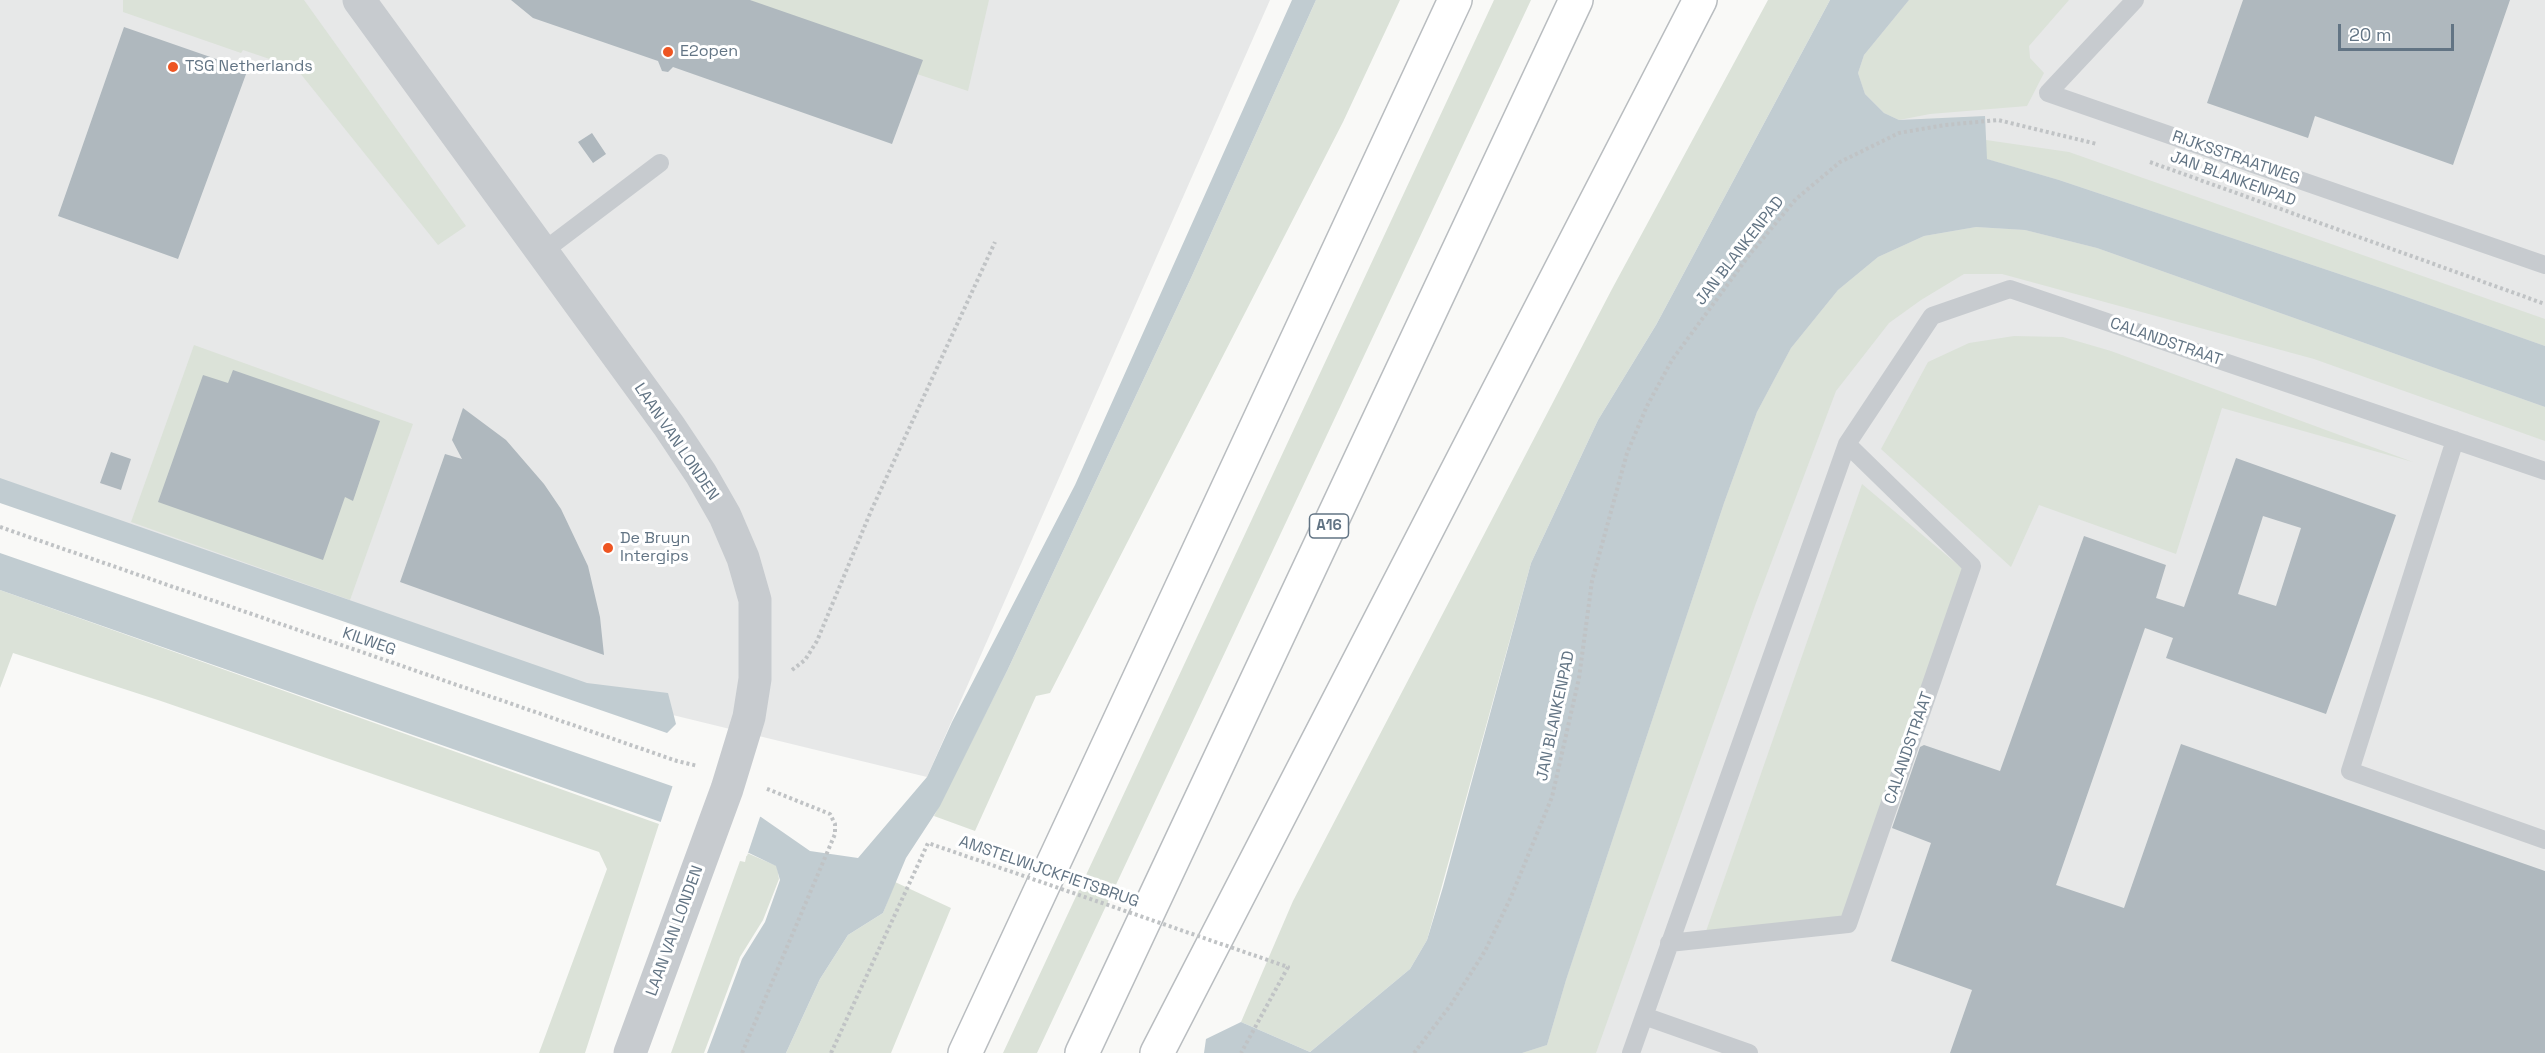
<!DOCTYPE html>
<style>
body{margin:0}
#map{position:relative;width:2545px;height:1053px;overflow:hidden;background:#f9f9f7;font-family:"Space Grotesk",sans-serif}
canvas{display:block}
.scale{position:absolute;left:2338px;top:24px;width:116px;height:27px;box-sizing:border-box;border:3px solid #627484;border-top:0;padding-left:8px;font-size:18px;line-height:21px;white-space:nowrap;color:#627484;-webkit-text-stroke:4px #fff;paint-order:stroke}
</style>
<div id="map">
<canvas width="2545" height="1053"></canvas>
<div class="scale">20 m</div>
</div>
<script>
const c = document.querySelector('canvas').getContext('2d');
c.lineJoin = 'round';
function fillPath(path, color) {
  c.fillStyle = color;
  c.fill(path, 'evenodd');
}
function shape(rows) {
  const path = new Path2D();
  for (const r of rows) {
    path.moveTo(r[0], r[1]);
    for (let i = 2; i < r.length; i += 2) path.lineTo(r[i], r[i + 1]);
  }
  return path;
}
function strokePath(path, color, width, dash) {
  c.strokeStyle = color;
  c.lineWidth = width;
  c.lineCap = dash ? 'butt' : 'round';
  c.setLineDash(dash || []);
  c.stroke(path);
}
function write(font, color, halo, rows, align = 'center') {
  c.font = font + ' "Space Grotesk",sans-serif';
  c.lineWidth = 6;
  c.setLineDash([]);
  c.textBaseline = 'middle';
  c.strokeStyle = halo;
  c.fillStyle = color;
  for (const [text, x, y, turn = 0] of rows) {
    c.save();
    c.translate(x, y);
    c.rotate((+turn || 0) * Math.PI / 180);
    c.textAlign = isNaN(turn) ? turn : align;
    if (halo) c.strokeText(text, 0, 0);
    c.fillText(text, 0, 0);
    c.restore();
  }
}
const built = shape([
 [0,0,1270,0,927,777,648,709,0,484],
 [1876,0,2545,0,2545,1053,1483,1053,1816,92]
]);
const green = shape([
 [123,0,304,0,466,226,438,245,296,68,243,50,241,53,123,12],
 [750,0,989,0,968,91,896,67],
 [1316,0,1400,0,1343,122,1050,693,1036,696,975,831,934,816,1008,669,1191,278],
 [1494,0,1531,0,1037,1053,1003,1053],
 [1768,0,1830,0,1656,325,1598,420,1531,563,1427,940,1410,969,1310,1052,1241,1022,1293,901,1612,289],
 [1909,0,2069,0,2029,46,2030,58,2044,73,2027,106,1930,114,1899,120,1884,113,1865,94,1858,73,1864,55],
 [1986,140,2069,152,2545,319,2545,346,2384,289,2059,180,1986,159],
 [1976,227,2025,230,2097,248,2545,407,2545,441,2314,359,2002,274,1964,274,1921,300,1889,323,1836,391,1756,603,1596,1053,1522,1053,1547,1045,1566,980,1724,503,1757,412,1791,348,1838,290,1878,257,1924,236],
 [2014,336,2063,337,2111,351,2413,462,2222,408,2176,554,2039,505,2011,567,1881,449,1928,362,1969,343],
 [194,345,413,424,350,600,131,522],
 [1862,484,1964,570,1841,933,1704,937],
 [0,590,659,824,585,1053,539,1053,607,869,599,852,158,700,13,653,0,688],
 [747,853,777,866,779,879,763,920,740,957,704,1053,671,1053,740,861,745,862],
 [895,882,951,908,891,1053,786,1053,820,979,848,935,883,913]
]);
const water = shape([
 [1292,0,1316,0,1191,278,1008,669,940,806,906,858,883,913,848,935,820,979,786,1053,707,1053,742,959,765,922,780,880,776,866,749,853,0,590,0,553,761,817,810,851,858,858,927,777,952,722,1075,485],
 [1830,0,1909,0,1864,55,1858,73,1865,94,1884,113,1899,120,1985,116,1987,159,2059,180,2384,289,2545,346,2545,407,2097,248,2025,230,1976,227,1924,236,1878,257,1838,290,1791,348,1757,412,1724,503,1566,980,1547,1045,1522,1053,1204,1053,1206,1039,1241,1022,1310,1052,1410,969,1427,940,1443,887,1531,563,1598,420,1656,325],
 [0,478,587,683,668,693,676,724,667,733,0,503]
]);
const pier = shape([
 [673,785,761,814,747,856,659,827]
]);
const building = shape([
 [511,0,750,0,923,60,892,144,673,67,668,72,662,71,658,61,533,18],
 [2243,0,2510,0,2453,165,2315,116,2308,138,2207,103],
 [124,27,242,68,243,64,249,66,178,259,58,216],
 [592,133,606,154,593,163,578,142],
 [233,370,380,421,353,501,345,497,323,560,158,502,203,375,228,383],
 [463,408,506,440,544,484,561,509,588,566,600,617,604,655,400,582,445,454,462,459,452,440],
 [111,452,131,459,121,490,100,483],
 [2236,458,2396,515,2326,714,2166,658,2173,638,2145,628,2056,885,2124,908,2181,744,2545,871,2545,1053,1950,1053,1972,990,1891,961,1931,843,1892,828,1920,747,1924,745,2000,771,2084,536,2166,565,2156,598,2184,607],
 [2263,516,2301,528,2276,606,2238,594]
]);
const path = shape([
 [2150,162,2545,304],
 [0,527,677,761,698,766],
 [792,670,805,660,817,641,871,511,995,242],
 [742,1053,835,834,835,824,830,814,765,788],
 [1414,1053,1450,1006,1485,951,1511,897,1552,797,1579,678,1592,581,1627,453,1647,406,1672,360,1750,254,1796,199,1840,162,1899,133,1945,125,1998,120,2097,144]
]);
const service = shape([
 [2135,0,2048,93,2545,265],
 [541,253,660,163],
 [2455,440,2350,771,2545,840],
 [1669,943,1848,924,1972,566,1847,444],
 [1644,1016,1749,1053],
 [1631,1053,1847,444,1932,316,2010,289,2545,471]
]);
const tertiary = shape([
 [359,0,669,426,701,474,725,516,743,558,755,600,755,679,749,717,727,789,630,1053]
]);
const motorway = shape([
 [965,1053,1455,0],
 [1082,1053,1576,0],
 [1157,1053,1700,0]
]);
const pathBridge = shape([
 [831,1053,928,843,1288,967,1241,1053]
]);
const markers = [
 [668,52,6,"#e52"],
 [173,67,6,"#e52"],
 [608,548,6,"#e52"]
];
const shields = [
 [1329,526,39]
];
const shieldNames = [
 ["A16",1329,526]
];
const poiNames = [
 ["E2open",680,52],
 ["TSG Netherlands",185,67],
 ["De Bruyn",620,539],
 ["Intergips",620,557]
];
const streetNames = [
 ["RIJKSSTRAATWEG",2236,158,19],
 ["JAN BLANKENPAD",2233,179,20],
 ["JAN BLANKENPAD",1740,251,-52],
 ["CALANDSTRAAT",2166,342,19],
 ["LAAN VAN LONDEN",676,442,56],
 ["KILWEG",369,642,19],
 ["JAN BLANKENPAD",1556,716,-78],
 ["CALANDSTRAAT",1909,748,-71],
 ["AMSTELWIJCKFIETSBRUG",1049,872,19],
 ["LAAN VAN LONDEN",675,931,-70]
];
fillPath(built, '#e7e8e8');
fillPath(green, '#dbe2d8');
fillPath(water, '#c1ccd1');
fillPath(pier, '#f9f9f7');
fillPath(building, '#afb8be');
strokePath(motorway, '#b9bdc0', 36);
strokePath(path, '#c0c3c5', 4, [3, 3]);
strokePath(service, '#c7cbcf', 18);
strokePath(tertiary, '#c7cbcf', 33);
strokePath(motorway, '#fff', 33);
strokePath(pathBridge, '#c0c3c5', 4, [3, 3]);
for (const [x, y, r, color] of markers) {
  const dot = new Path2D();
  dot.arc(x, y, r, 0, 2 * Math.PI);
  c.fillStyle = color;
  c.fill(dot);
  strokePath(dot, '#fff', 2);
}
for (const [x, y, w] of shields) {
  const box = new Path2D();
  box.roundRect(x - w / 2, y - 12, w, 24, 4.5);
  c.fillStyle = '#fff';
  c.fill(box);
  strokePath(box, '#627484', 1.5);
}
write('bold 15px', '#627484', null, shieldNames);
write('16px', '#627484', '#fff', poiNames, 'left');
write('16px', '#627484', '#fff', streetNames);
</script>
